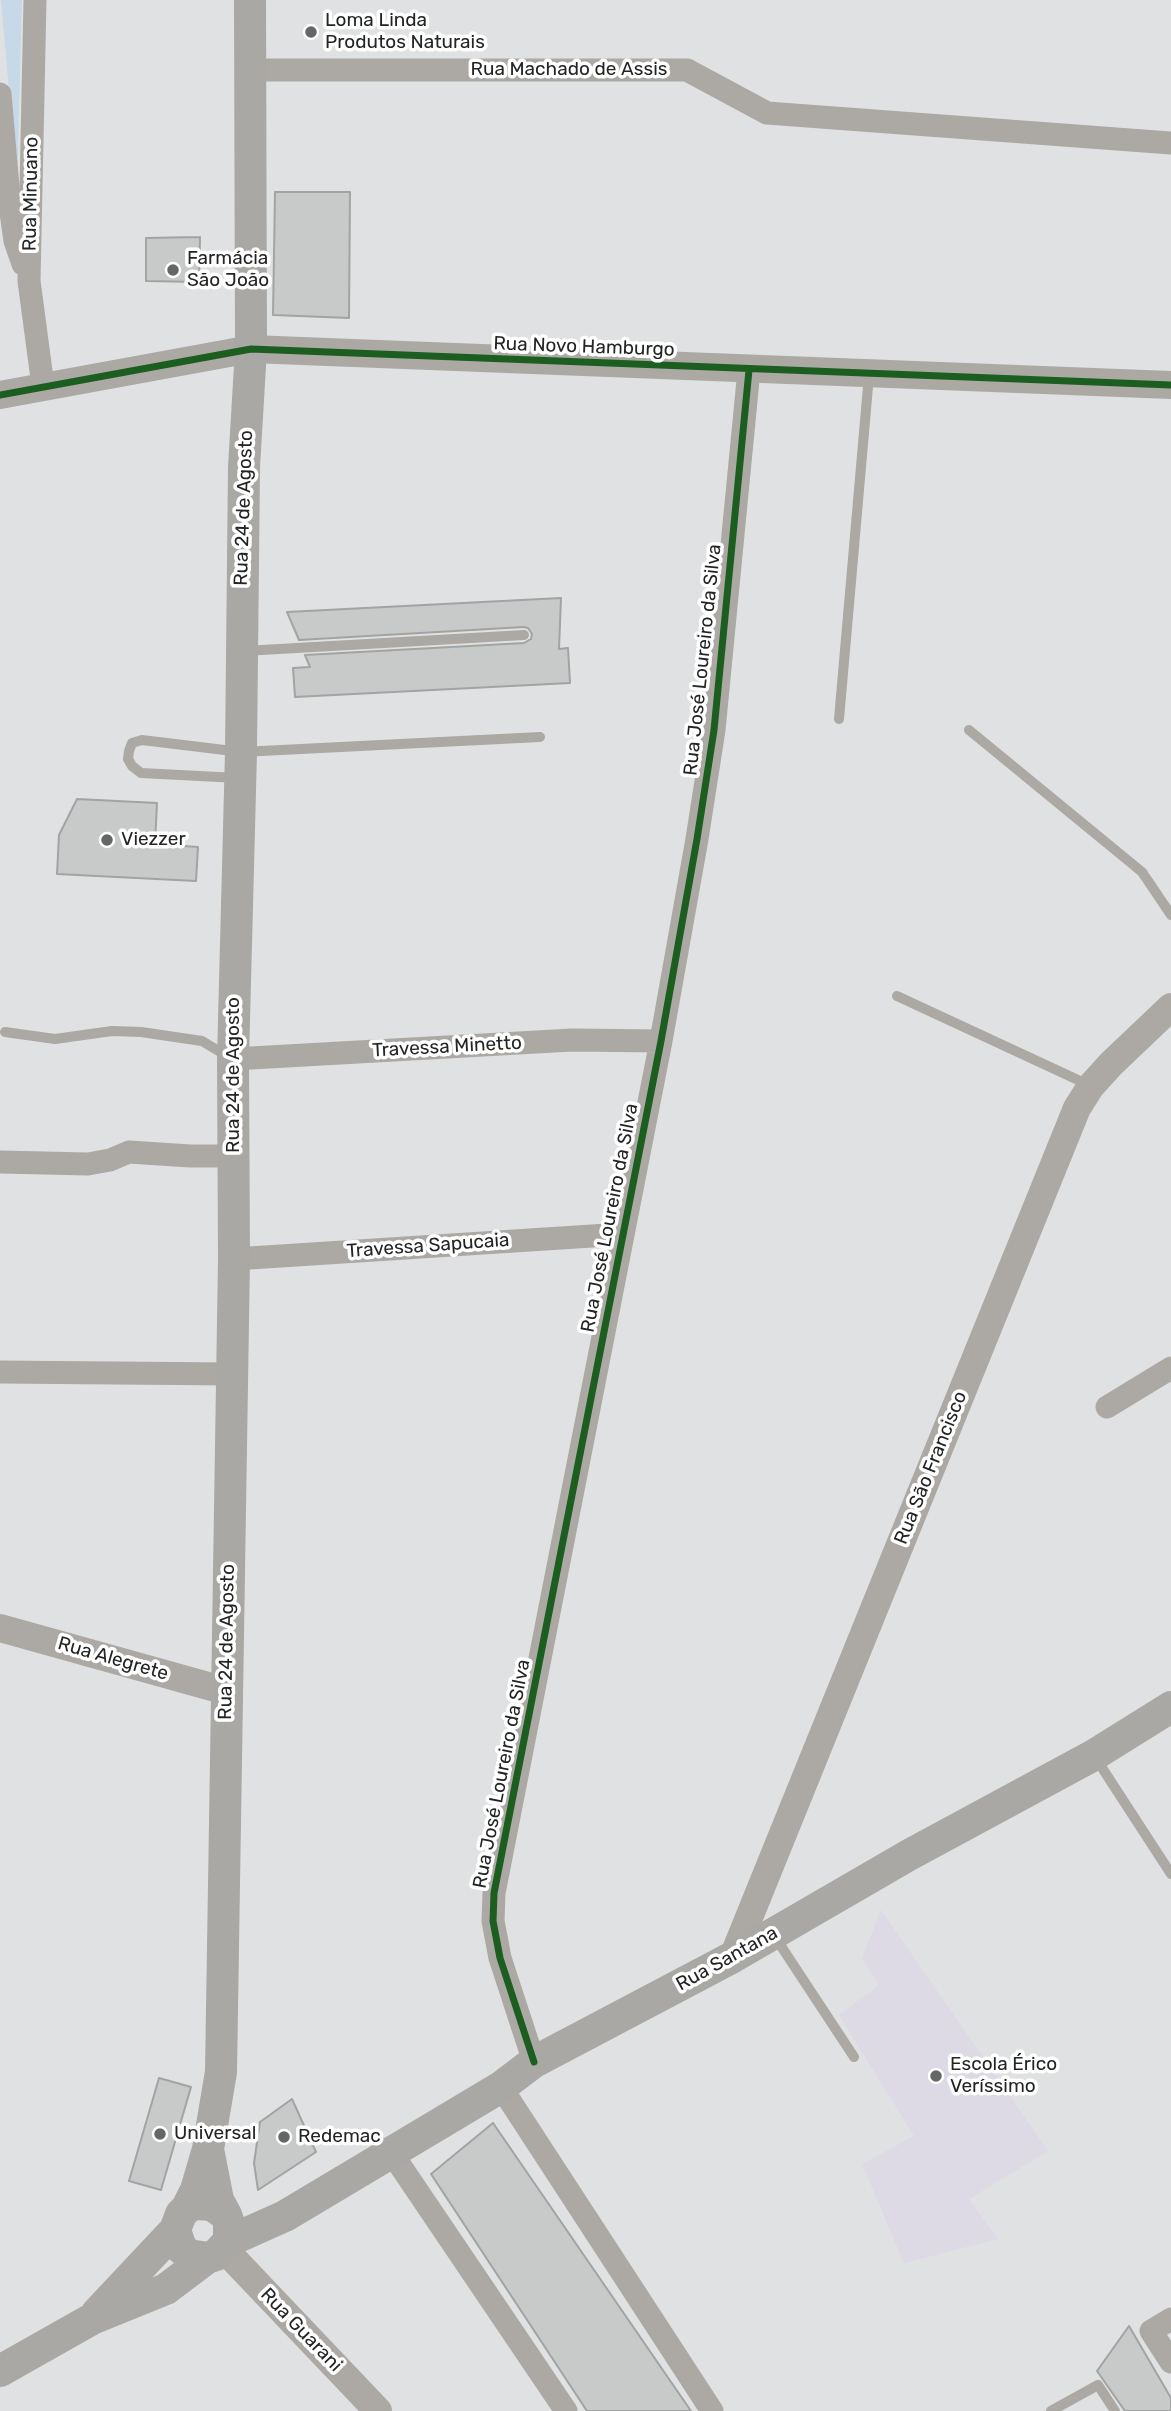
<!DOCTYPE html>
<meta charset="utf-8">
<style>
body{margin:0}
canvas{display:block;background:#e0e1e2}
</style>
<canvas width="1171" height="2411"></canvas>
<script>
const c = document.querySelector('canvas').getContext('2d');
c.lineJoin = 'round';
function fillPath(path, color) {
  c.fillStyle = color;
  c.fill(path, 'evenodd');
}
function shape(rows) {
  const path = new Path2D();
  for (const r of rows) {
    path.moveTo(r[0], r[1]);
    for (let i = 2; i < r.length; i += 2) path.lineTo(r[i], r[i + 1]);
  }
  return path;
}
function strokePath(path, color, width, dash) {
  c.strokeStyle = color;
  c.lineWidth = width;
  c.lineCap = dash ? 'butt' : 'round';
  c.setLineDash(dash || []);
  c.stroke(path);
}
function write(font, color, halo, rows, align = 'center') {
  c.font = font + ' Rubik,sans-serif';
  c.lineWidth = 7;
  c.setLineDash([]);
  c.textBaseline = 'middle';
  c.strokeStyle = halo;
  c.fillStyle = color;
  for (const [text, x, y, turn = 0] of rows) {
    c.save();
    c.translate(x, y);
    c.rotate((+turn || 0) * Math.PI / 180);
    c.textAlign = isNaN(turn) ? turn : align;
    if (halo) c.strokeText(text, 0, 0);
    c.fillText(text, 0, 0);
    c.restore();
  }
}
const education = shape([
 [881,1910,1048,2151,969,2199,998,2239,904,2263,862,2164,914,2136,839,2015,879,1985,862,1958]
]);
const green = shape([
 [1,0,22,0,17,181]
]);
const building = shape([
 [275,192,350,192,349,318,273,315,275,192],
 [200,237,199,282,146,281,146,238,200,237],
 [561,598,559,649,568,648,570,683,295,697,293,668,310,667,305,655,524,643,531,639,532,634,528,628,524,627,299,640,287,612,561,598],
 [77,799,157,803,155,844,198,847,196,881,57,874,59,835,77,799],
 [159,2078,191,2087,161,2190,129,2181,159,2078],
 [292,2099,316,2152,258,2190,254,2163,260,2122,292,2099],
 [493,2123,691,2411,587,2411,431,2174,493,2123],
 [1129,2326,1171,2398,1171,2411,1125,2411,1097,2371,1129,2326]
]);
const service = shape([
 [244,651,524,635],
 [839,719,869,375],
 [969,730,1142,872,1171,915],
 [238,778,141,773,132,766,128,759,129,751,132,743,142,740,241,752,540,737],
 [897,996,1091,1086],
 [5,1032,55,1039,112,1031,141,1032,202,1041,227,1056],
 [1095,1757,1171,1874],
 [775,1937,854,2057],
 [1051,2411,1098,2385,1115,2411]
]);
const minor = shape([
 [35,0,29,281,43,386],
 [249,70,687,70,767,113,1171,143],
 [0,94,9,198,15,241,23,264],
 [233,1059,572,1040,661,1041],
 [0,1162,88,1164,110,1160,129,1152,190,1156,234,1156],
 [234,1259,623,1234],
 [0,1372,232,1374],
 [1107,1407,1171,1368],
 [534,2062,500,1958,493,1921,494,1893,661,1041,697,839,714,730,749,370],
 [501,2087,712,2411],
 [391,2152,566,2411],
 [1171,2319,1151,2331,1171,2362]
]);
const tertiary = shape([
 [0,395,251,349,1171,385],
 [0,1628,226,1691],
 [733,1957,1077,1108,1091,1086,1111,1064,1171,1007],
 [224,2249,378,2411]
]);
const secondary = shape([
 [209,2154,218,2200,226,2215,229,2223,229,2241,216,2255,207,2258,189,2255,181,2248,175,2230,181,2214,187,2208,195,2204,212,2205,226,2215],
 [187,2208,196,2190,208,2149,221,2072,234,1259,233,1059,241,752,244,467,251,349,250,0],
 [229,2241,285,2216,501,2087,534,2062,733,1957,909,1855,1094,1755,1171,1707],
 [97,2313,175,2230],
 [0,2371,92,2319,166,2289,207,2258]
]);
const cycleway = shape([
 [0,395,251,349,1171,385],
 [534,2062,500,1958,493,1921,494,1893,661,1041,697,839,714,730,749,370]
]);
const markers = [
 [311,32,7,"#656666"],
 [173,270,7,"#656666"],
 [107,840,7,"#656666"],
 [936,2076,7,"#656666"],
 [160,2134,7,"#656666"],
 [284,2137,7,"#656666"]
];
const poiNames = [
 ["Loma Linda",325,21],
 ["Produtos Naturais",325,43],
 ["Farmácia",187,259],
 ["São João",187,281],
 ["Viezzer",121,840],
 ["Escola Érico",950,2065],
 ["Veríssimo",950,2087],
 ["Universal",174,2134],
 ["Redemac",298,2137]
];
const streetNames = [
 ["Rua Machado de Assis",569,70],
 ["Rua Minuano",31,194,-89],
 ["Rua Novo Hamburgo",584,347,2],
 ["Rua 24 de Agosto",244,508,-88],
 ["Rua José Loureiro da Silva",703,660,-84],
 ["Travessa Minetto",447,1047,-3],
 ["Rua 24 de Agosto",234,1075,-90],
 ["Rua José Loureiro da Silva",610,1218,-79],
 ["Travessa Sapucaia",428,1246,-4],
 ["Rua São Francisco",931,1468,-68],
 ["Rua 24 de Agosto",227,1642,-89],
 ["Rua Alegrete",113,1659,16],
 ["Rua José Loureiro da Silva",502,1774,-79],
 ["Rua Santana",727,1959,-29],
 ["Rua Guarani",301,2330,46]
];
fillPath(education, '#ddd9e5');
fillPath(green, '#c7d8e9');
fillPath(building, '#c8c9c9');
strokePath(building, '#a2a3a3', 2);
strokePath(service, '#aca9a5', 10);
strokePath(minor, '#aca9a5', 23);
strokePath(tertiary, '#aca9a5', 28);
strokePath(secondary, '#aaa8a4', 32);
strokePath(cycleway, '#1b5e20', 7);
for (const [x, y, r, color] of markers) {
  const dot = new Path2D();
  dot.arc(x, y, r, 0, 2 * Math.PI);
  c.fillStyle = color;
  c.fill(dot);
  strokePath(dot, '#fff', 2.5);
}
write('19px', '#232424', '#fff', poiNames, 'left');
write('19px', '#232424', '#fff', streetNames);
</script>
